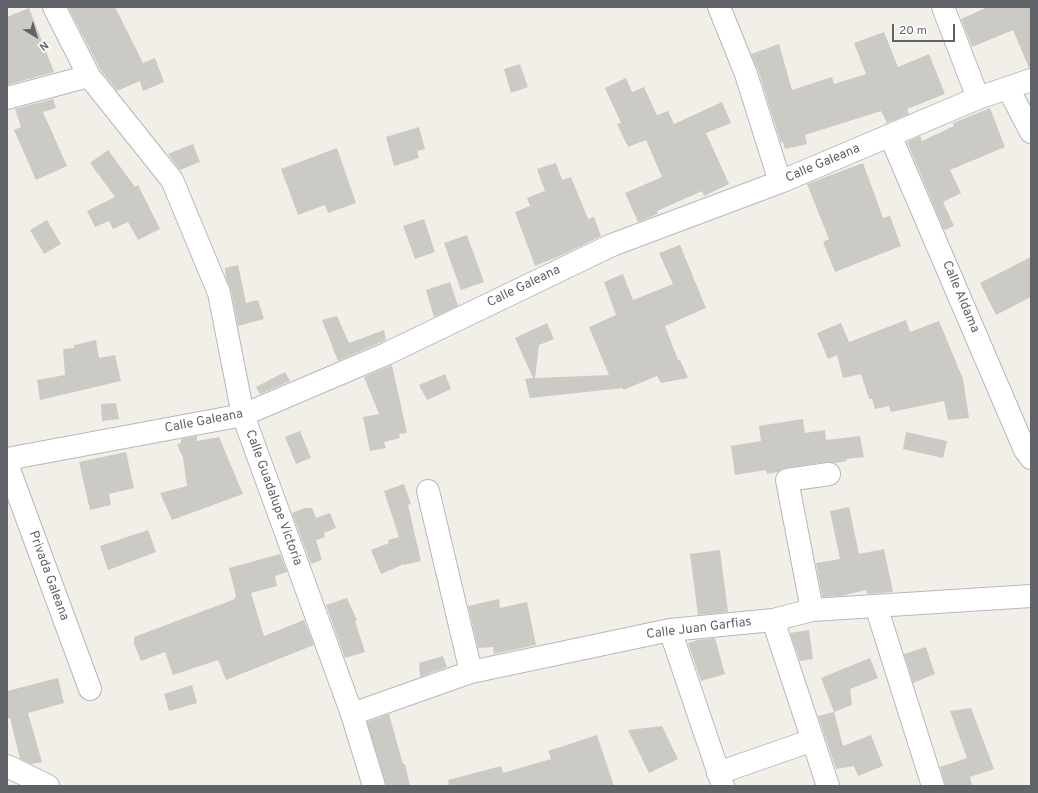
<!DOCTYPE html>
<style>
body{margin:0}
#map{position:relative;width:1038px;height:793px;overflow:hidden;background:#f1efe8;font-family:Overpass,sans-serif}
canvas{display:block}
.frame{position:absolute;inset:0;border:8px solid #5f6368;pointer-events:none}
.north{position:absolute;left:16px;top:16px;width:40px;height:40px;-webkit-text-stroke:3px #fff;paint-order:stroke;rotate:142deg;font-size:11px;font-weight:700;line-height:16px;text-align:center;color:#5f6368}
.north::after{content:'';display:block;margin:auto;width:14px;height:18px;background:#5f6368;clip-path:polygon(50% 0,100% 100%,50% 72%,0 100%)}
.scale{position:absolute;left:892px;top:24px;width:63px;height:18px;box-sizing:border-box;border:2px solid #5f6368;border-top:0;padding-left:5px;font-size:12px;line-height:14px;white-space:nowrap;color:#5f6368;-webkit-text-stroke:3px #fff;paint-order:stroke}
</style>
<div id="map">
<canvas width="1038" height="793"></canvas>
<div class="frame"></div>
<div class="north">N</div>
<div class="scale">20 m</div>
</div>
<script>
const c = document.querySelector('canvas').getContext('2d');
c.lineJoin = 'round';
function fillPath(path, color) {
  c.fillStyle = color;
  c.fill(path, 'evenodd');
}
function shape(rows) {
  const path = new Path2D();
  for (const r of rows) {
    path.moveTo(r[0], r[1]);
    for (let i = 2; i < r.length; i += 2) path.lineTo(r[i], r[i + 1]);
  }
  return path;
}
function strokePath(path, color, width, dash) {
  c.strokeStyle = color;
  c.lineWidth = width;
  c.lineCap = dash ? 'butt' : 'round';
  c.setLineDash(dash || []);
  c.stroke(path);
}
function write(font, color, halo, rows, align = 'center') {
  c.font = font + ' Overpass,sans-serif';
  c.lineWidth = 3.5;
  c.setLineDash([]);
  c.textBaseline = 'middle';
  c.strokeStyle = halo;
  c.fillStyle = color;
  for (const [text, x, y, turn = 0] of rows) {
    c.save();
    c.translate(x, y);
    c.rotate((+turn || 0) * Math.PI / 180);
    c.textAlign = isNaN(turn) ? turn : align;
    if (halo) c.strokeText(text, 0, 0);
    c.fillText(text, 0, 0);
    c.restore();
  }
}
const building = shape([
 [68,7,115,7,143,63,155,58,164,82,143,91,140,81,117,91,100,69],
 [988,7,1031,7,1031,68,1029,68,1013,30,972,47,961,19],
 [29,8,54,72,7,85,7,17],
 [884,32,898,67,929,54,945,94,907,109,909,114,887,123,881,111,805,135,807,144,785,149,783,142,781,143,758,70,751,54,779,44,792,90,832,77,834,84,866,74,854,43],
 [520,64,528,87,511,93,504,69],
 [626,78,632,92,644,87,657,115,668,111,674,124,722,102,731,123,706,133,729,184,704,196,702,191,657,211,658,214,638,222,625,193,662,177,646,140,628,147,617,124,621,123,605,88],
 [53,99,56,108,43,112,67,166,36,180,14,130,21,127,15,109],
 [990,108,1005,147,950,170,961,193,943,202,954,226,944,230,907,142,920,136,922,141,954,126,953,123],
 [419,127,425,149,417,151,419,158,394,166,386,137],
 [193,144,200,162,180,170,168,154],
 [337,148,356,203,328,213,325,205,298,215,281,169],
 [108,150,135,187,138,185,160,229,138,240,128,222,113,229,109,221,95,227,87,211,115,197,90,163],
 [556,163,562,180,571,177,588,219,594,217,601,236,564,254,535,266,515,212,530,206,527,198,545,191,537,169],
 [863,163,883,218,890,216,901,246,835,272,823,242,829,239,807,184],
 [424,219,435,252,415,259,403,226],
 [47,220,61,244,44,254,30,230],
 [467,235,484,282,461,290,444,243],
 [680,245,706,308,665,326,678,360,680,360,688,378,661,383,657,376,623,390,623,388,530,398,525,379,533,378,515,338,547,323,554,339,539,345,535,378,609,375,589,327,616,315,604,282,623,274,633,300,673,284,659,253],
 [1031,257,1031,297,996,315,980,283],
 [238,265,246,303,258,300,264,319,238,326,231,290,226,278,225,268],
 [450,282,458,306,434,317,426,290],
 [337,316,349,343,384,330,386,340,338,361,322,320],
 [906,320,910,332,939,321,963,379,969,418,948,420,944,401,891,412,889,406,875,409,872,399,869,399,861,374,843,378,837,355,828,359,817,333,841,323,849,342],
 [96,340,99,358,115,355,121,381,40,400,37,380,65,375,63,349,74,348,74,345],
 [392,365,407,433,399,434,400,438,384,442,386,448,370,451,363,417,379,414,364,377],
 [285,372,290,381,260,394,256,387],
 [445,374,451,389,427,400,419,385],
 [116,403,119,419,102,421,101,404],
 [803,419,805,433,825,430,826,440,860,436,864,457,846,459,847,461,834,463,827,462,785,468,778,472,767,474,766,470,735,475,731,446,761,441,759,426],
 [300,431,311,458,296,464,285,437],
 [906,432,947,441,943,458,903,449],
 [197,436,197,441,219,437,243,494,172,520,160,493,187,486,183,458,177,444,181,443,181,439],
 [126,452,134,488,109,494,111,505,90,510,79,462],
 [404,484,411,504,408,505,421,561,404,565,404,564,381,574,371,550,389,543,388,540,399,537,384,491],
 [849,507,859,554,884,549,893,592,867,594,866,590,841,596,822,597,816,563,840,559,830,511],
 [305,508,312,508,316,518,330,513,336,528,324,533,325,537,316,540,322,560,311,564,292,513],
 [148,530,156,552,108,570,100,546],
 [720,550,728,612,698,615,690,554],
 [280,554,287,572,275,576,277,586,251,593,264,636,304,620,314,645,226,680,218,660,173,675,165,652,141,661,134,644,134,637,235,599,235,597,236,596,229,568],
 [347,598,357,620,355,621,365,652,345,658,326,605],
 [499,599,500,608,527,602,536,645,494,654,493,647,478,648,468,606],
 [809,630,813,659,800,661,790,633],
 [715,638,725,674,701,681,688,643,698,640],
 [926,647,935,674,913,683,904,654],
 [443,656,447,667,420,677,419,663],
 [870,658,878,678,850,689,852,705,834,712,821,678],
 [58,678,64,703,28,713,42,762,32,764,20,759,10,718,7,718,7,691],
 [192,685,197,703,169,711,164,694],
 [971,708,994,769,970,777,972,786,945,786,940,767,967,758,950,711],
 [834,712,843,746,871,735,883,766,858,776,854,766,836,769,818,716],
 [389,714,403,764,405,764,410,786,386,786,367,722],
 [662,726,678,759,649,773,628,730],
 [597,735,614,786,449,786,448,780,501,766,503,773,551,759,548,751]
]);
const minor = shape([
 [54,7,89,76,172,180,219,293,243,415,352,714,374,786],
 [719,7,746,74,780,182],
 [943,7,978,98],
 [1008,88,1031,132],
 [7,98,89,76],
 [890,135,1025,450,1031,458],
 [7,459,243,415,386,354,612,245,780,182,978,98,1031,80],
 [7,464,90,689],
 [428,491,471,672],
 [876,606,933,786],
 [812,610,787,480,829,474],
 [773,620,828,786],
 [670,630,723,786],
 [352,714,471,672,670,630,773,620,812,610,1031,596],
 [7,766,48,786],
 [718,773,813,740]
]);
const streetNames = [
 ["Calle Galeana",823,164,-23],
 ["Calle Galeana",524,287,-26],
 ["Calle Aldama",960,297,67],
 ["Calle Galeana",204,422,-11],
 ["Calle Guadalupe Victoria",273,498,70],
 ["Privada Galeana",48,576,70],
 ["Calle Juan Garfias",699,629,-7]
];
fillPath(building, '#cccac5');
strokePath(minor, '#b5b8bc', 24);
strokePath(minor, '#fff', 22);
write('13px', '#5f6368', '#fff', streetNames);
</script>
